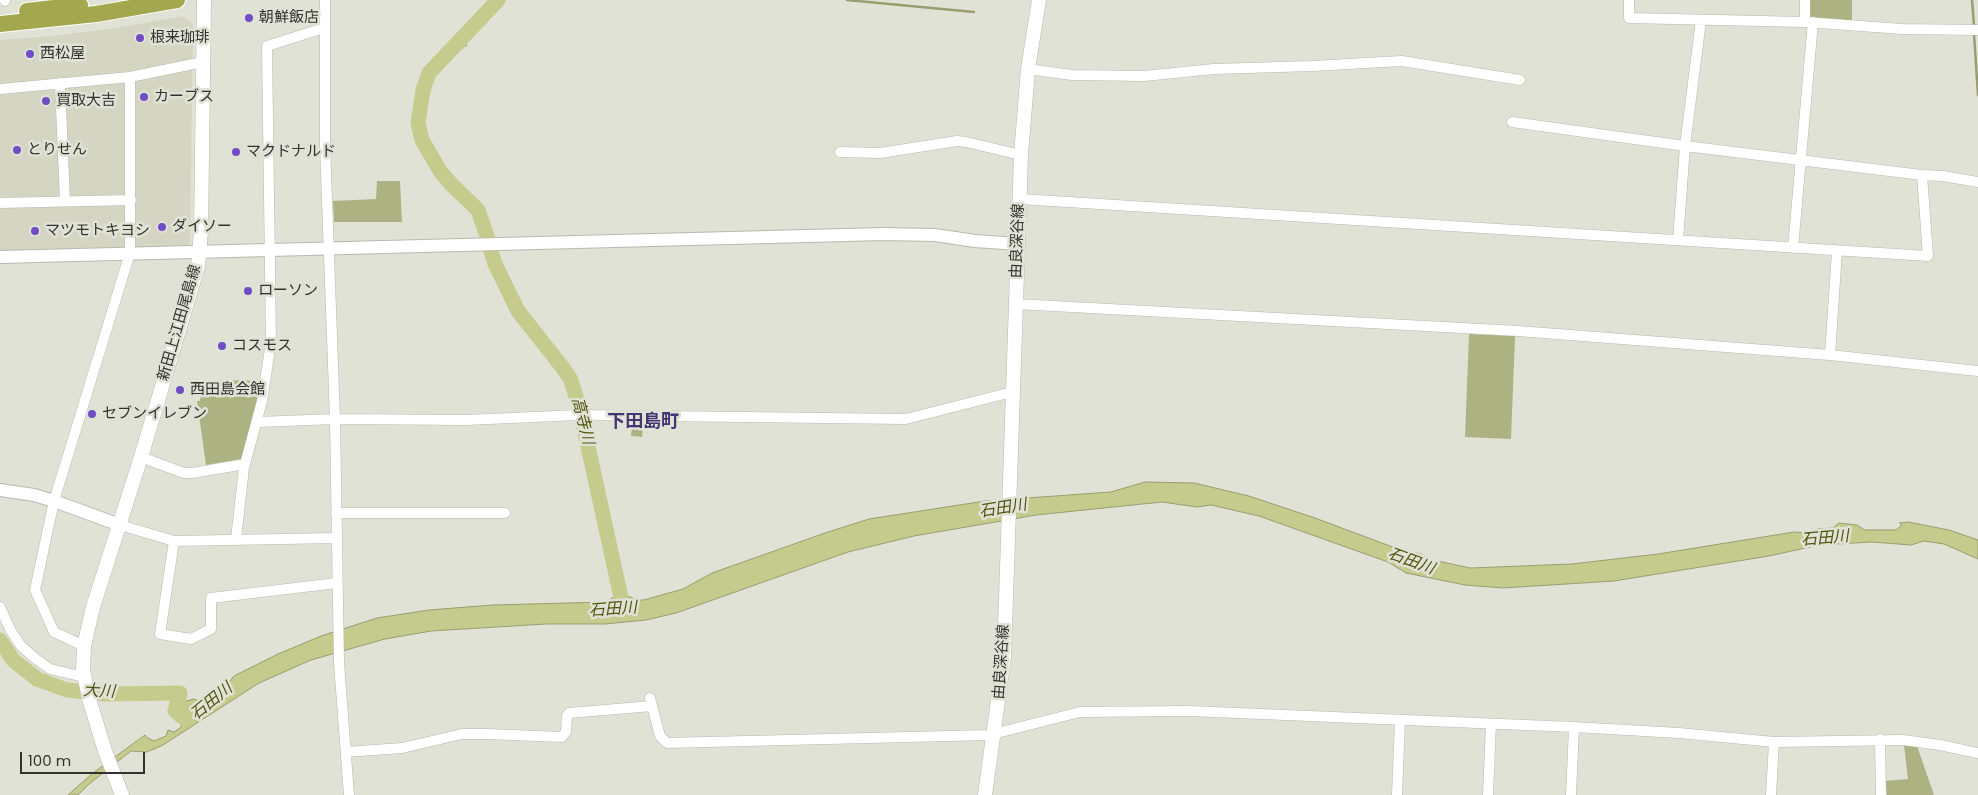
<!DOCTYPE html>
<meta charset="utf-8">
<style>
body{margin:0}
#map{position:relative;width:1978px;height:795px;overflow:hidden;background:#e0e2d6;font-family:Poppins,sans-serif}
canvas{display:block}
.scale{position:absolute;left:20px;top:752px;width:125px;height:22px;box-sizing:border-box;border:2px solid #32322e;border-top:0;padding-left:6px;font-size:15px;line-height:18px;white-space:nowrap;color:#32322e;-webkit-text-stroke:4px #e0e2d6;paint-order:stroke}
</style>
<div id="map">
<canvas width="1978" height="795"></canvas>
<div class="scale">100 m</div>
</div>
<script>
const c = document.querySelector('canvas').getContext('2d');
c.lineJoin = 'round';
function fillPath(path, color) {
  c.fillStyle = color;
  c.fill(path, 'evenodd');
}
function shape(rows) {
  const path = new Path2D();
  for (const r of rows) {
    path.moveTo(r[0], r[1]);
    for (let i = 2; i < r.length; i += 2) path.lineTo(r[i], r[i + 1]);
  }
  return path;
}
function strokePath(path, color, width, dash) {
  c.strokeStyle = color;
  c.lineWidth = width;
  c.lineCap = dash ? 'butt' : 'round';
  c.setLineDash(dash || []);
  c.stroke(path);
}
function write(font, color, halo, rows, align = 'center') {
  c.font = font + ' Poppins,"Noto Sans JP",sans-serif';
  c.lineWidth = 5;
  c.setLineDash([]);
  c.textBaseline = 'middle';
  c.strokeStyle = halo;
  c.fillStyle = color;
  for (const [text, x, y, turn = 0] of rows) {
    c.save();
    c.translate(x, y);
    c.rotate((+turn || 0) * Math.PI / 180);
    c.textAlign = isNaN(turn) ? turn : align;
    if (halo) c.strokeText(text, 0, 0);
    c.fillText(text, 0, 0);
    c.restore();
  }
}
const built = shape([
 [183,16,193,24,190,242,185,246,0,251,0,40,52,36,116,28]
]);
const green = shape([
 [502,0,506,0,467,42,467,47,465,46,463,49,458,47],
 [1805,0,1852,0,1852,25,1805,22],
 [377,181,400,181,402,222,334,222,333,201,376,199],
 [1469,334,1515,336,1511,439,1465,437],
 [222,380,264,381,243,459,206,465,197,401,200,401,201,392,214,383],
 [633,419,644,419,642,437,631,436],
 [1904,745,1917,746,1934,795,1887,795,1885,781,1908,779]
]);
const water = shape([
 [1145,482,1194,483,1249,496,1315,518,1390,546,1421,554,1429,559,1470,568,1572,564,1658,554,1794,532,1806,533,1815,531,1817,529,1833,528,1839,523,1857,525,1865,530,1896,530,1902,525,1899,523,1908,522,1949,530,1978,540,1978,559,1944,544,1924,541,1911,545,1872,542,1819,545,1769,556,1614,581,1503,588,1465,585,1406,573,1388,562,1259,516,1211,505,1197,507,1162,502,1036,515,914,536,848,552,676,613,646,620,605,624,546,624,431,631,385,639,311,660,259,683,163,745,147,752,131,751,89,784,78,795,68,795,93,773,145,735,146,737,154,741,166,736,168,730,174,732,181,727,182,721,176,721,168,713,178,703,194,699,205,703,226,686,234,676,278,654,321,636,377,618,429,610,493,605,606,602,614,597,627,596,638,600,644,600,683,589,712,573,825,533,869,519,985,501,1111,492,1145,482]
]);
const stream = shape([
 [847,0,974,12],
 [1972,0,1974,26],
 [1974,34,1978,95]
]);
const river = shape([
 [488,239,478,210,452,185,440,171,422,140,418,123,423,90,429,73,498,0],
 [491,251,495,264,518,311,563,368,571,380,580,410,624,611],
 [0,640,13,660,37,679,67,690,106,694,180,693,175,711,185,719]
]);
const minor = shape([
 [5,0,5,1],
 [325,0,325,145,335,419,339,663,349,795],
 [1629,0,1629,18,1805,22,1902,29,1978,30],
 [1805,22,1805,0],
 [1028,69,1072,75,1144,76,1214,69,1312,66,1402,61,1520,80],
 [60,83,65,201],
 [0,89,130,77,203,62],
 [1512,122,1685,146,1922,175,1943,176,1978,182],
 [840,152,880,153,957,141,966,142,1021,155],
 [1020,199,1928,256,1922,175],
 [0,203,131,200],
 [1678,240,1685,146,1701,20],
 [1793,248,1813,22],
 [1016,304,1518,331,1830,355,1978,371],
 [1830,355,1837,251],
 [257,422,335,419,466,420,578,415,906,419,1012,392],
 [141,457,184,473,192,473,245,464],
 [336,513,505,513],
 [120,525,174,541,337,538],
 [236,539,244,468,262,401,271,342,267,46,324,28],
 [174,541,160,634,191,639,211,629,211,598,337,583],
 [0,607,11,631,21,646,36,659,50,669,84,677],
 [84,646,54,632,35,590,54,501,130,253,130,77],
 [650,698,660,736,667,743,989,735,1080,712,1189,711,1574,727,1679,733,1774,742,1903,740,1940,745,1978,753],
 [1880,739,1881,795],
 [346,752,402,748,462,734,487,734,562,737,566,732,567,716,569,713,652,706],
 [1397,795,1400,720],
 [1488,795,1491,724],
 [1571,795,1574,727],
 [1771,795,1774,742]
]);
const tertiary = shape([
 [0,257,884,234,935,235,975,241,1018,244],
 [0,490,34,495,54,501,120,525]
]);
const secondary = shape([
 [122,795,105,751,90,702,83,670,84,646,93,607,141,457,198,266,201,232,204,0],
 [985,795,1004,657,1021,155,1028,69,1039,0]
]);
const trunk = shape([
 [27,11,80,5],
 [0,24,96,14,177,0]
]);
const markers = [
 [249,18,5,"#704cc5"],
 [140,38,5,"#704cc5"],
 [30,54,5,"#704cc5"],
 [144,97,5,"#704cc5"],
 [46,101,5,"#704cc5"],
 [17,150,5,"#704cc5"],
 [236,152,5,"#704cc5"],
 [162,227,5,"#704cc5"],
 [35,231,5,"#704cc5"],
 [248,291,5,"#704cc5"],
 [222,346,5,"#704cc5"],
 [180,390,5,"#704cc5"],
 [92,414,5,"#704cc5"]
];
const poiNames = [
 ["朝鮮飯店",259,18],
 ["根来珈琲",150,38],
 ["西松屋",40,54],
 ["カーブス",154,97],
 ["買取大吉",56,101],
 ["とりせん",27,150],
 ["マクドナルド",246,152],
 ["ダイソー",172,227],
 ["マツモトキヨシ",45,231],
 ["ローソン",258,291],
 ["コスモス",232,346],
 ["西田島会館",190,390],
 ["セブンイレブン",102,414]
];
const streetNames = [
 ["由良深谷線",1018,241,-88],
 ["新田上江田尾島線",180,323,-74],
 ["由良深谷線",1002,662,-86]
];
const waterNames = [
 ["高寺川",582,421,76],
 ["石田川",1003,509,-9],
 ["石田川",1825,539,-5],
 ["石田川",1411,562,20],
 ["石田川",613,610,-4],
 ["大川",99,692,3],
 ["石田川",212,702,-39]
];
const quarterNames = [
 ["下田島町",643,422]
];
fillPath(built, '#d4d6c3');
fillPath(green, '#adb282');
fillPath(water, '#c5cb8d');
strokePath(water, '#999d70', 1);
strokePath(stream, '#999d70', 2.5);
strokePath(river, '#c5cb8d', 15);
strokePath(minor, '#b8b9ae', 11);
strokePath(tertiary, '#b8b9ae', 14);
strokePath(secondary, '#b8b9ae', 15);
strokePath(trunk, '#fff', 18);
strokePath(minor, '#fff', 10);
strokePath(tertiary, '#fff', 12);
strokePath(secondary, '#fff', 14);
strokePath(trunk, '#a3a84e', 16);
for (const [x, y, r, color] of markers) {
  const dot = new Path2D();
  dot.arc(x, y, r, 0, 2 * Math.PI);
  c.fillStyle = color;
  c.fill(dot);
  strokePath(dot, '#e0e2d6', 2);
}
write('15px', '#32322e', '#e0e2d6', poiNames, 'left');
write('15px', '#32322e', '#e0e2d6', streetNames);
write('italic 16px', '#50540c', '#e0e2d6', waterNames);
write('bold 18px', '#443471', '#e0e2d6', quarterNames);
</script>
